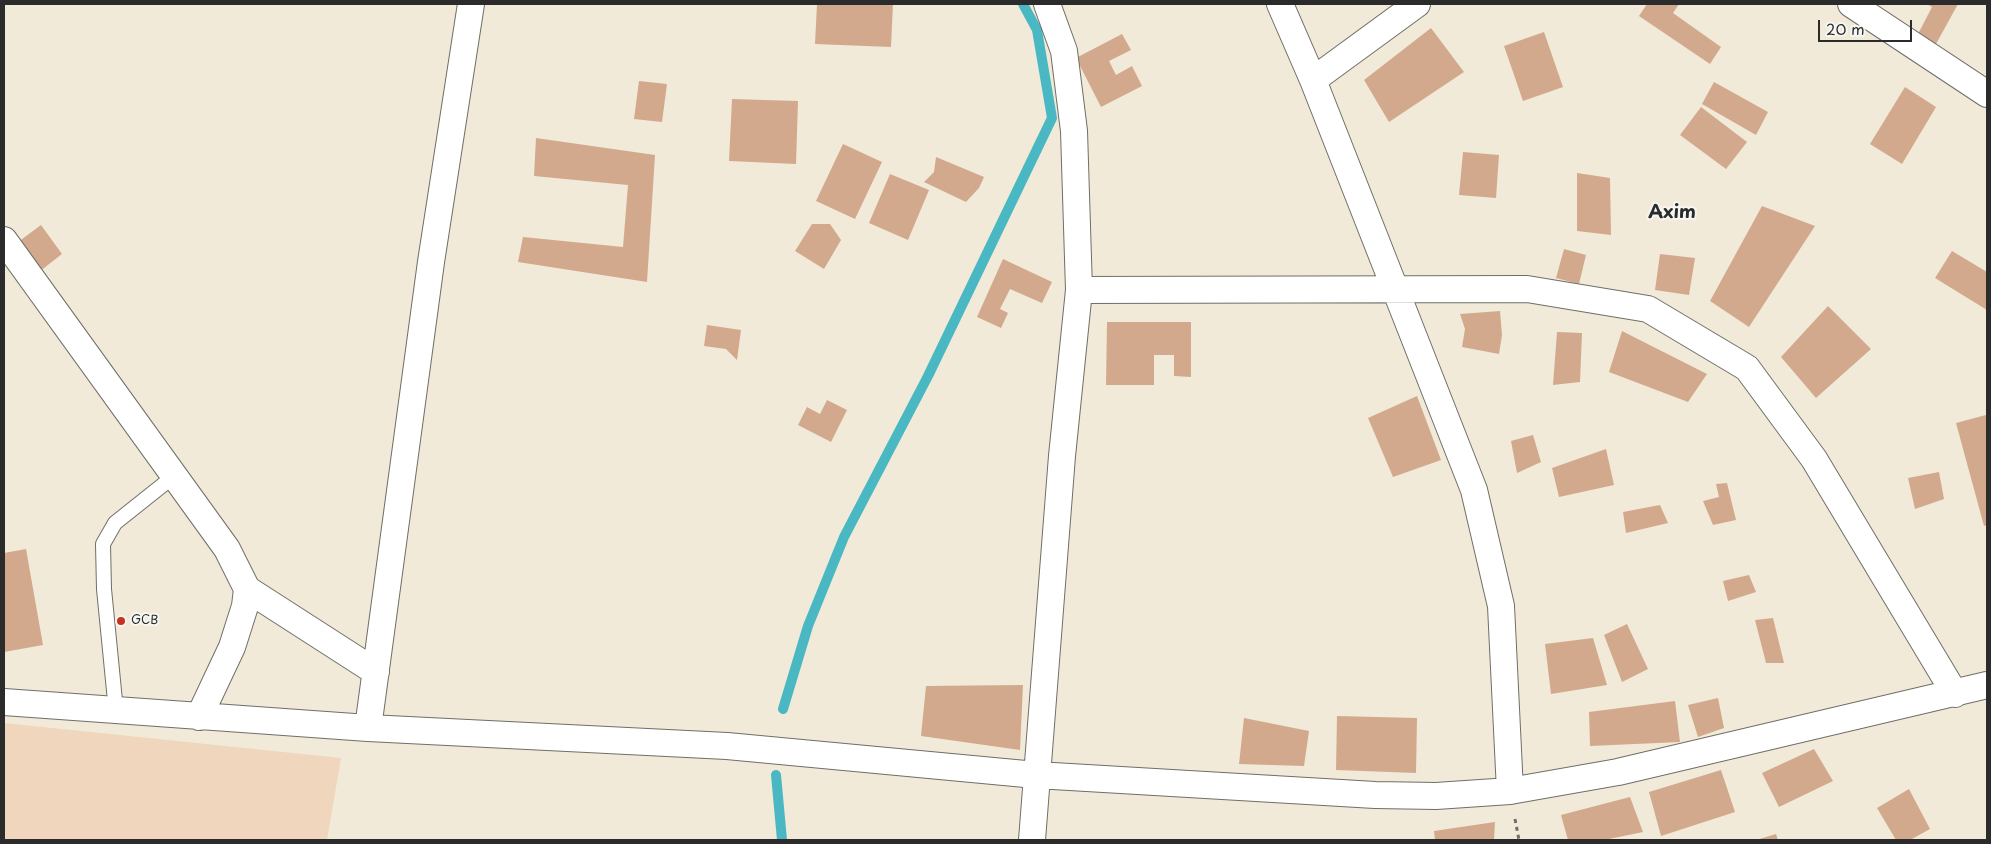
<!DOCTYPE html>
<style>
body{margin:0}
#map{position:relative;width:1991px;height:844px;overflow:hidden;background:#f1ead8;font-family:"Playpen Sans",sans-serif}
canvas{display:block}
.frame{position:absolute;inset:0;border:5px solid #2b2b2b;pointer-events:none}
.scale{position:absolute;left:1818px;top:20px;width:94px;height:22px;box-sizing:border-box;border:2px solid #2b2b2b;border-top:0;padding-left:6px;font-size:15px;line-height:18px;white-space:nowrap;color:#2b2b2b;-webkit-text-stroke:4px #f6f6f2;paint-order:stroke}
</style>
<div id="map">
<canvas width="1991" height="844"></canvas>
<div class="frame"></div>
<div class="scale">20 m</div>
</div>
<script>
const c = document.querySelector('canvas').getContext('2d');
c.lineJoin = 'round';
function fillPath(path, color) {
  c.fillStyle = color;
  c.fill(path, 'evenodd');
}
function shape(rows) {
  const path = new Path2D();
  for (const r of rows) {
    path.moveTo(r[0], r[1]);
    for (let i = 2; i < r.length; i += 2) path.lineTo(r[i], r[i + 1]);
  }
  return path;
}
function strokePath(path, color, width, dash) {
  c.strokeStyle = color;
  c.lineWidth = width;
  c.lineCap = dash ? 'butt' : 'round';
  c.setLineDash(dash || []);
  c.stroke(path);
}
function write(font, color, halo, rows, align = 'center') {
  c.font = font + ' "Playpen Sans",sans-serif';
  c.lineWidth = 4;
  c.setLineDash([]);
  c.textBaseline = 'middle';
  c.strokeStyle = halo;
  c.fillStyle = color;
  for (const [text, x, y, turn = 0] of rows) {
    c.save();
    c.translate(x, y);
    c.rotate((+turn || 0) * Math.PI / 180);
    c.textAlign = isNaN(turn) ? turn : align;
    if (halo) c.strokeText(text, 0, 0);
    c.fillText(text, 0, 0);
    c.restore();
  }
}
const built = shape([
 [4,723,341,758,327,840,4,840]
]);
const stream = shape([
 [783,709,808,626,844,537,928,376,1052,118,1037,30,1023,4],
 [776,775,782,840]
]);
const building = shape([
 [817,4,893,4,891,47,815,44],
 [1647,4,1679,4,1673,13,1721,47,1710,64,1639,16],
 [1927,4,1958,4,1936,44,1918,34,1932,7],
 [1431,28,1464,72,1389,122,1364,80],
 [1544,32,1563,87,1523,101,1504,46],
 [1122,34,1131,50,1109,61,1116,75,1132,66,1142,86,1101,107,1076,58],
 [639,81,667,84,662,122,634,119],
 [1714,82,1768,112,1756,135,1702,104],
 [1905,87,1936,107,1902,164,1870,144],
 [732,99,798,101,796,164,729,161],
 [1701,107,1747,142,1726,169,1680,135],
 [536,138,655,155,647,282,518,262,523,237,623,247,628,185,534,176],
 [843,144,882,162,855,219,816,201],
 [1463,152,1499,155,1496,198,1459,195],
 [936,157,984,177,979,188,966,202,924,182,934,172],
 [1577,173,1610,178,1611,235,1577,231],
 [890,174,929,190,908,240,869,223],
 [1762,206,1815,226,1749,327,1710,301],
 [812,224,830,224,841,240,824,269,795,251],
 [41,225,62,254,35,275,14,245],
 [1564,249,1586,255,1579,284,1556,278],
 [1952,251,1987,272,1987,310,1935,278],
 [1660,254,1695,258,1689,295,1655,290],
 [1003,259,1052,282,1042,303,1010,289,1000,309,1008,313,1001,328,977,317],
 [1828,306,1871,349,1816,398,1781,357],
 [1500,311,1502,335,1499,354,1462,347,1465,329,1460,314],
 [1107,322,1191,322,1191,377,1174,376,1174,355,1154,355,1154,385,1106,385],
 [707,325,741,330,737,360,726,349,704,346],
 [1622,331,1707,374,1688,402,1609,372],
 [1557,332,1582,333,1580,382,1553,385],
 [1417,396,1441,460,1393,477,1368,418],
 [827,400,847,410,831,442,798,425,807,407,820,414],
 [1986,415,1987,525,1984,526,1956,423],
 [1533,435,1541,462,1517,473,1511,441],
 [1606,449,1614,485,1559,497,1552,468],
 [1939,472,1944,499,1915,509,1908,478],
 [1727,483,1736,520,1713,525,1703,501,1719,497,1716,484],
 [1660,505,1668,523,1626,533,1623,512],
 [26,549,43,645,4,652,4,553],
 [1749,575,1756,592,1728,601,1723,581],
 [1773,618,1784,663,1766,663,1755,620],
 [1627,624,1648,669,1622,682,1604,635],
 [1593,638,1607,685,1551,694,1545,644],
 [1023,685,1020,750,921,736,926,686],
 [1718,698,1724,728,1698,737,1688,705],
 [1675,701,1680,742,1590,746,1589,712],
 [1337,716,1417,718,1416,773,1336,770],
 [1244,718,1309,731,1304,766,1239,764],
 [1814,749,1833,781,1779,807,1762,773],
 [1721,770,1735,812,1661,836,1649,792],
 [1909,789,1930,829,1910,840,1896,840,1877,808],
 [1630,797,1643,832,1604,840,1568,840,1561,815],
 [1495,822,1494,840,1435,840,1434,831],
 [1776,834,1778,840,1756,840]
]);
const path = shape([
 [1515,819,1519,840]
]);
const lane = shape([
 [116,711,104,589,103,544,115,523,174,476]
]);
const street = shape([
 [1280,4,1313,80,1474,490,1501,606,1510,791],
 [1851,4,1987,94],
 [1313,80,1417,4],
 [4,240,227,549,247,589,245,606,232,647,199,717],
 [1079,290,1527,289,1648,309,1747,368,1814,459,1955,694],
 [247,589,376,672],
 [4,702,368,728,727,746,1036,775,1375,795,1436,796,1510,791,1618,772,1987,685],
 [368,728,431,262,471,4],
 [1032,840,1062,456,1079,290,1074,131,1064,51,1047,4]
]);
const markers = [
 [121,621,5,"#c8321e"]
];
const poiNames = [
 ["GCB",131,621]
];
const districtNames = [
 ["Axim",1672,213]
];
fillPath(built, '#f0d6bc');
strokePath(stream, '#4ab8c3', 10);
fillPath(building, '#d2a98d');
strokePath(lane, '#706e68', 16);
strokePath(street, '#706e68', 28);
strokePath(path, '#706e68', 3, [4, 4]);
strokePath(lane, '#fff', 14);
strokePath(street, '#fff', 26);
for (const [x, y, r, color] of markers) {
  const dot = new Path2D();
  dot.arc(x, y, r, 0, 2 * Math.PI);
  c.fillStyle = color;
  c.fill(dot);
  strokePath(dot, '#f6f6f2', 2);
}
write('12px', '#2b2b2b', '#f6f6f2', poiNames, 'left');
write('bold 18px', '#2b2b2b', '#f6f6f2', districtNames);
</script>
